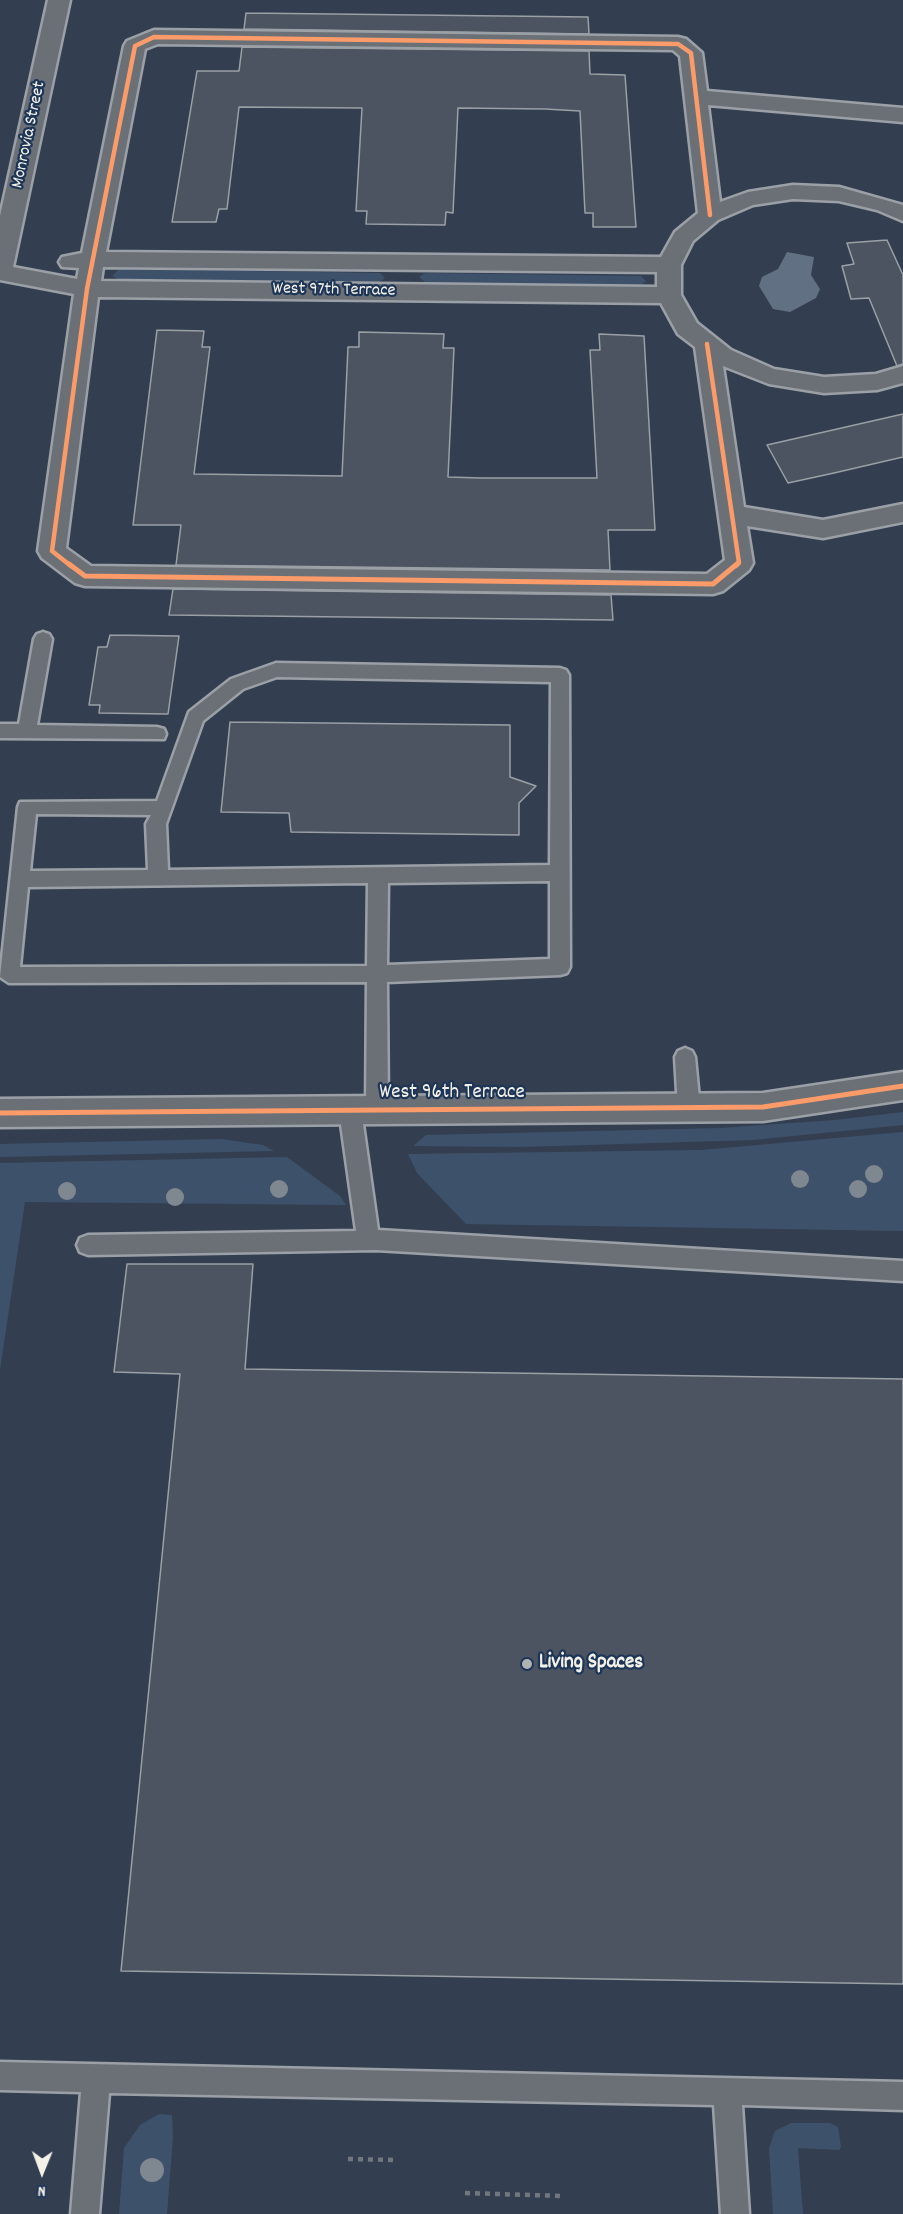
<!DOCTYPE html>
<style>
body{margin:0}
#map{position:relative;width:903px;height:2214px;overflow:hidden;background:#333f50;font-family:Dekko,sans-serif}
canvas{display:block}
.north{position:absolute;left:12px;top:2142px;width:60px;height:60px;-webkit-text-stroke:4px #1d3557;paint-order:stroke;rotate:181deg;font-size:16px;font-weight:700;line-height:24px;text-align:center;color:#f4f1e8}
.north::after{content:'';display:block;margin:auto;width:21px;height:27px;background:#f4f1e8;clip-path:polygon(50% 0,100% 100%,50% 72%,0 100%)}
</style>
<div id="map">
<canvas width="903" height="2214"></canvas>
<div class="north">N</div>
</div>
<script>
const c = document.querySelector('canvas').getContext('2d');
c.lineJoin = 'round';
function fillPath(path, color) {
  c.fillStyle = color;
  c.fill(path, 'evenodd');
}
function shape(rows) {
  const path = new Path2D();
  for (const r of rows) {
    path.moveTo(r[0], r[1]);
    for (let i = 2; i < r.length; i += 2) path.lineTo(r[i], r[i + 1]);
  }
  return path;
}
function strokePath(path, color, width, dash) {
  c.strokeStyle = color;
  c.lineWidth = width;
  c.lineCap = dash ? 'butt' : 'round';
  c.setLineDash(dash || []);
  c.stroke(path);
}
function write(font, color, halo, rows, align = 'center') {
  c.font = font + ' Dekko,sans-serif';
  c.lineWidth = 4.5;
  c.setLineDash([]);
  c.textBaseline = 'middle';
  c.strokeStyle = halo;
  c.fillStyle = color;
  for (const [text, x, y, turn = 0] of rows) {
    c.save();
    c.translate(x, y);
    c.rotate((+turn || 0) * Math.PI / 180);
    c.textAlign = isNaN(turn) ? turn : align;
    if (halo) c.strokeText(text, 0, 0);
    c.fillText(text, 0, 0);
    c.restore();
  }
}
const green = shape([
 [119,269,380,273,385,278,379,282,118,279,112,276],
 [425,273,641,276,646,281,641,285,426,283,419,277],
 [903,1112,903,1125,753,1140,521,1147,413,1146,426,1135,720,1128,835,1120],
 [903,1132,903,1231,466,1224,417,1173,408,1154,701,1150],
 [221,1139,263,1145,274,1151,0,1157,0,1144],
 [287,1157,340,1196,346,1205,25,1202,0,1370,0,1163],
 [159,2114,172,2115,173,2137,167,2214,119,2214,124,2148,140,2125],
 [791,2123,830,2123,838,2127,841,2147,839,2150,798,2148,803,2214,773,2214,769,2148,775,2131]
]);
const water = shape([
 [787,252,814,257,811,275,820,289,816,298,790,312,773,309,759,286,762,277,778,269]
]);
const building = shape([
 [246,13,588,17,589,34,244,29,246,13],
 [242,47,589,51,590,74,625,75,636,227,593,227,593,213,585,213,580,111,545,109,458,108,453,213,446,212,445,225,366,224,367,211,356,211,362,108,239,107,227,209,219,209,216,222,172,222,197,71,239,71,242,47],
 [887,240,903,275,903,364,897,366,869,298,851,299,842,266,854,264,847,243,887,240],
 [157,330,204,331,202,347,210,347,194,474,342,476,348,347,359,347,359,332,444,334,443,348,454,348,448,477,481,478,597,478,590,350,600,350,599,334,644,336,655,530,608,530,610,570,176,565,181,525,133,525,157,330],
 [903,414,903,457,834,473,788,483,767,445,903,414],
 [173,589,611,595,613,620,169,615,173,589],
 [110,635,179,636,168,714,99,713,100,705,89,705,98,647,107,647,110,635],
 [230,722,510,725,510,777,536,786,519,803,519,835,291,832,289,813,221,812,230,722],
 [127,1264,253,1264,245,1369,903,1379,903,1984,121,1971,180,1374,114,1372,127,1264]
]);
const path = shape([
 [348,2159,396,2160],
 [465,2193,563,2196]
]);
const lane = shape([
 [43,632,49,634,52,639,37,725,157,727,164,729,166,734,164,739,0,738,0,724,19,724,34,639,37,634,43,632],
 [276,663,560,668,566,670,569,675,570,967,567,973,560,975,387,982,388,1110,384,1116,377,1119,370,1116,366,1110,367,982,9,983,0,977,18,807,20,802,157,801,189,712,231,679,276,663],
 [277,677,551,682,550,865,168,870,166,824,203,721,243,689,277,677],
 [36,814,151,815,146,824,148,870,30,871,36,814],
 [550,881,550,959,387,965,388,883,550,881],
 [368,883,367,966,20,967,28,887,368,883],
 [685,1048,692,1051,695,1057,700,1109,696,1115,689,1118,682,1115,678,1109,675,1057,678,1051,685,1048],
 [350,1101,357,1104,361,1110,378,1230,903,1261,903,1281,376,1250,88,1255,80,1252,77,1245,80,1238,88,1235,356,1231,339,1110,343,1104,350,1101],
 [0,2062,903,2082,903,2110,742,2105,749,2214,721,2214,714,2105,109,2093,99,2214,71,2214,81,2092,0,2090,0,2062]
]);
const street = shape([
 [48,0,70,0,13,267,77,279,79,268,62,267,59,262,62,257,82,253,124,46,127,41,154,30,678,37,686,39,702,53,707,91,903,108,903,122,708,105,720,202,748,192,793,185,839,187,903,205,903,221,877,210,839,201,793,199,753,205,718,220,693,241,681,265,681,295,697,323,731,350,774,369,824,377,876,374,903,366,903,383,877,390,824,393,769,384,723,366,744,507,823,520,903,504,903,522,823,538,747,526,753,563,749,570,723,591,713,594,85,586,75,583,42,558,38,551,74,294,0,280,0,216,48,0],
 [158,44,673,50,680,56,698,213,675,232,661,257,106,252,145,49,158,44],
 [103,267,657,272,657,287,101,281,103,267],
 [98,297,661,303,678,334,695,347,725,560,707,574,91,566,66,548,98,297],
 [903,1072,903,1100,763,1121,0,1127,0,1099,763,1093,903,1072]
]);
const cyclewayFar1 = shape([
 [707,344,739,563,736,566],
 [71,566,52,551,87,289,135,46,154,37,678,44,691,53,710,215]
]);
const cycleway = shape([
 [69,564,85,576,713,584,737,564],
 [0,1113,763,1107,903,1086]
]);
const trees = [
 [874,1174,9],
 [800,1179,9],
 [279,1189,9],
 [858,1189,9],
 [67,1191,9],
 [175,1197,9],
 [152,2170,12]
];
const markers = [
 [527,1664,6,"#b0b3b3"]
];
const farStreetnames = [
 ["Monrovia Street",30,135,-78],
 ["West 97th Terrace",334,291,1]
];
const streetNames = [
 ["West 96th Terrace",452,1094]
];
const poiNames = [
 ["Living Spaces",539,1664]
];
fillPath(green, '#3e516b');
fillPath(water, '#627083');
fillPath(building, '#4b5460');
strokePath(building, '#9ba0a6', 1.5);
strokePath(lane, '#9ba0a6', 5);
strokePath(street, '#9ba0a6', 5);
strokePath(path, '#72777f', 4.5, [5, 5]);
fillPath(lane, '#6b7077');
fillPath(street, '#6b7077');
strokePath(cyclewayFar1, '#fa9b69', 4.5);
strokePath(cycleway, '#fa9b69', 5);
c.fillStyle = '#7f8790';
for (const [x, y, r] of trees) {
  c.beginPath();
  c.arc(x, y, r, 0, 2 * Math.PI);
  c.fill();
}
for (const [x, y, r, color] of markers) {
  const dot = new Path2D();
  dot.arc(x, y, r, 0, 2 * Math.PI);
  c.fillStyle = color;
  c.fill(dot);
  strokePath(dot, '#1d3557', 2);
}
write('18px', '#f4f1e8', '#1d3557', farStreetnames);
write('21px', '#f4f1e8', '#1d3557', streetNames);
write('bold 21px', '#f4f1e8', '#1d3557', poiNames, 'left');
</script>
